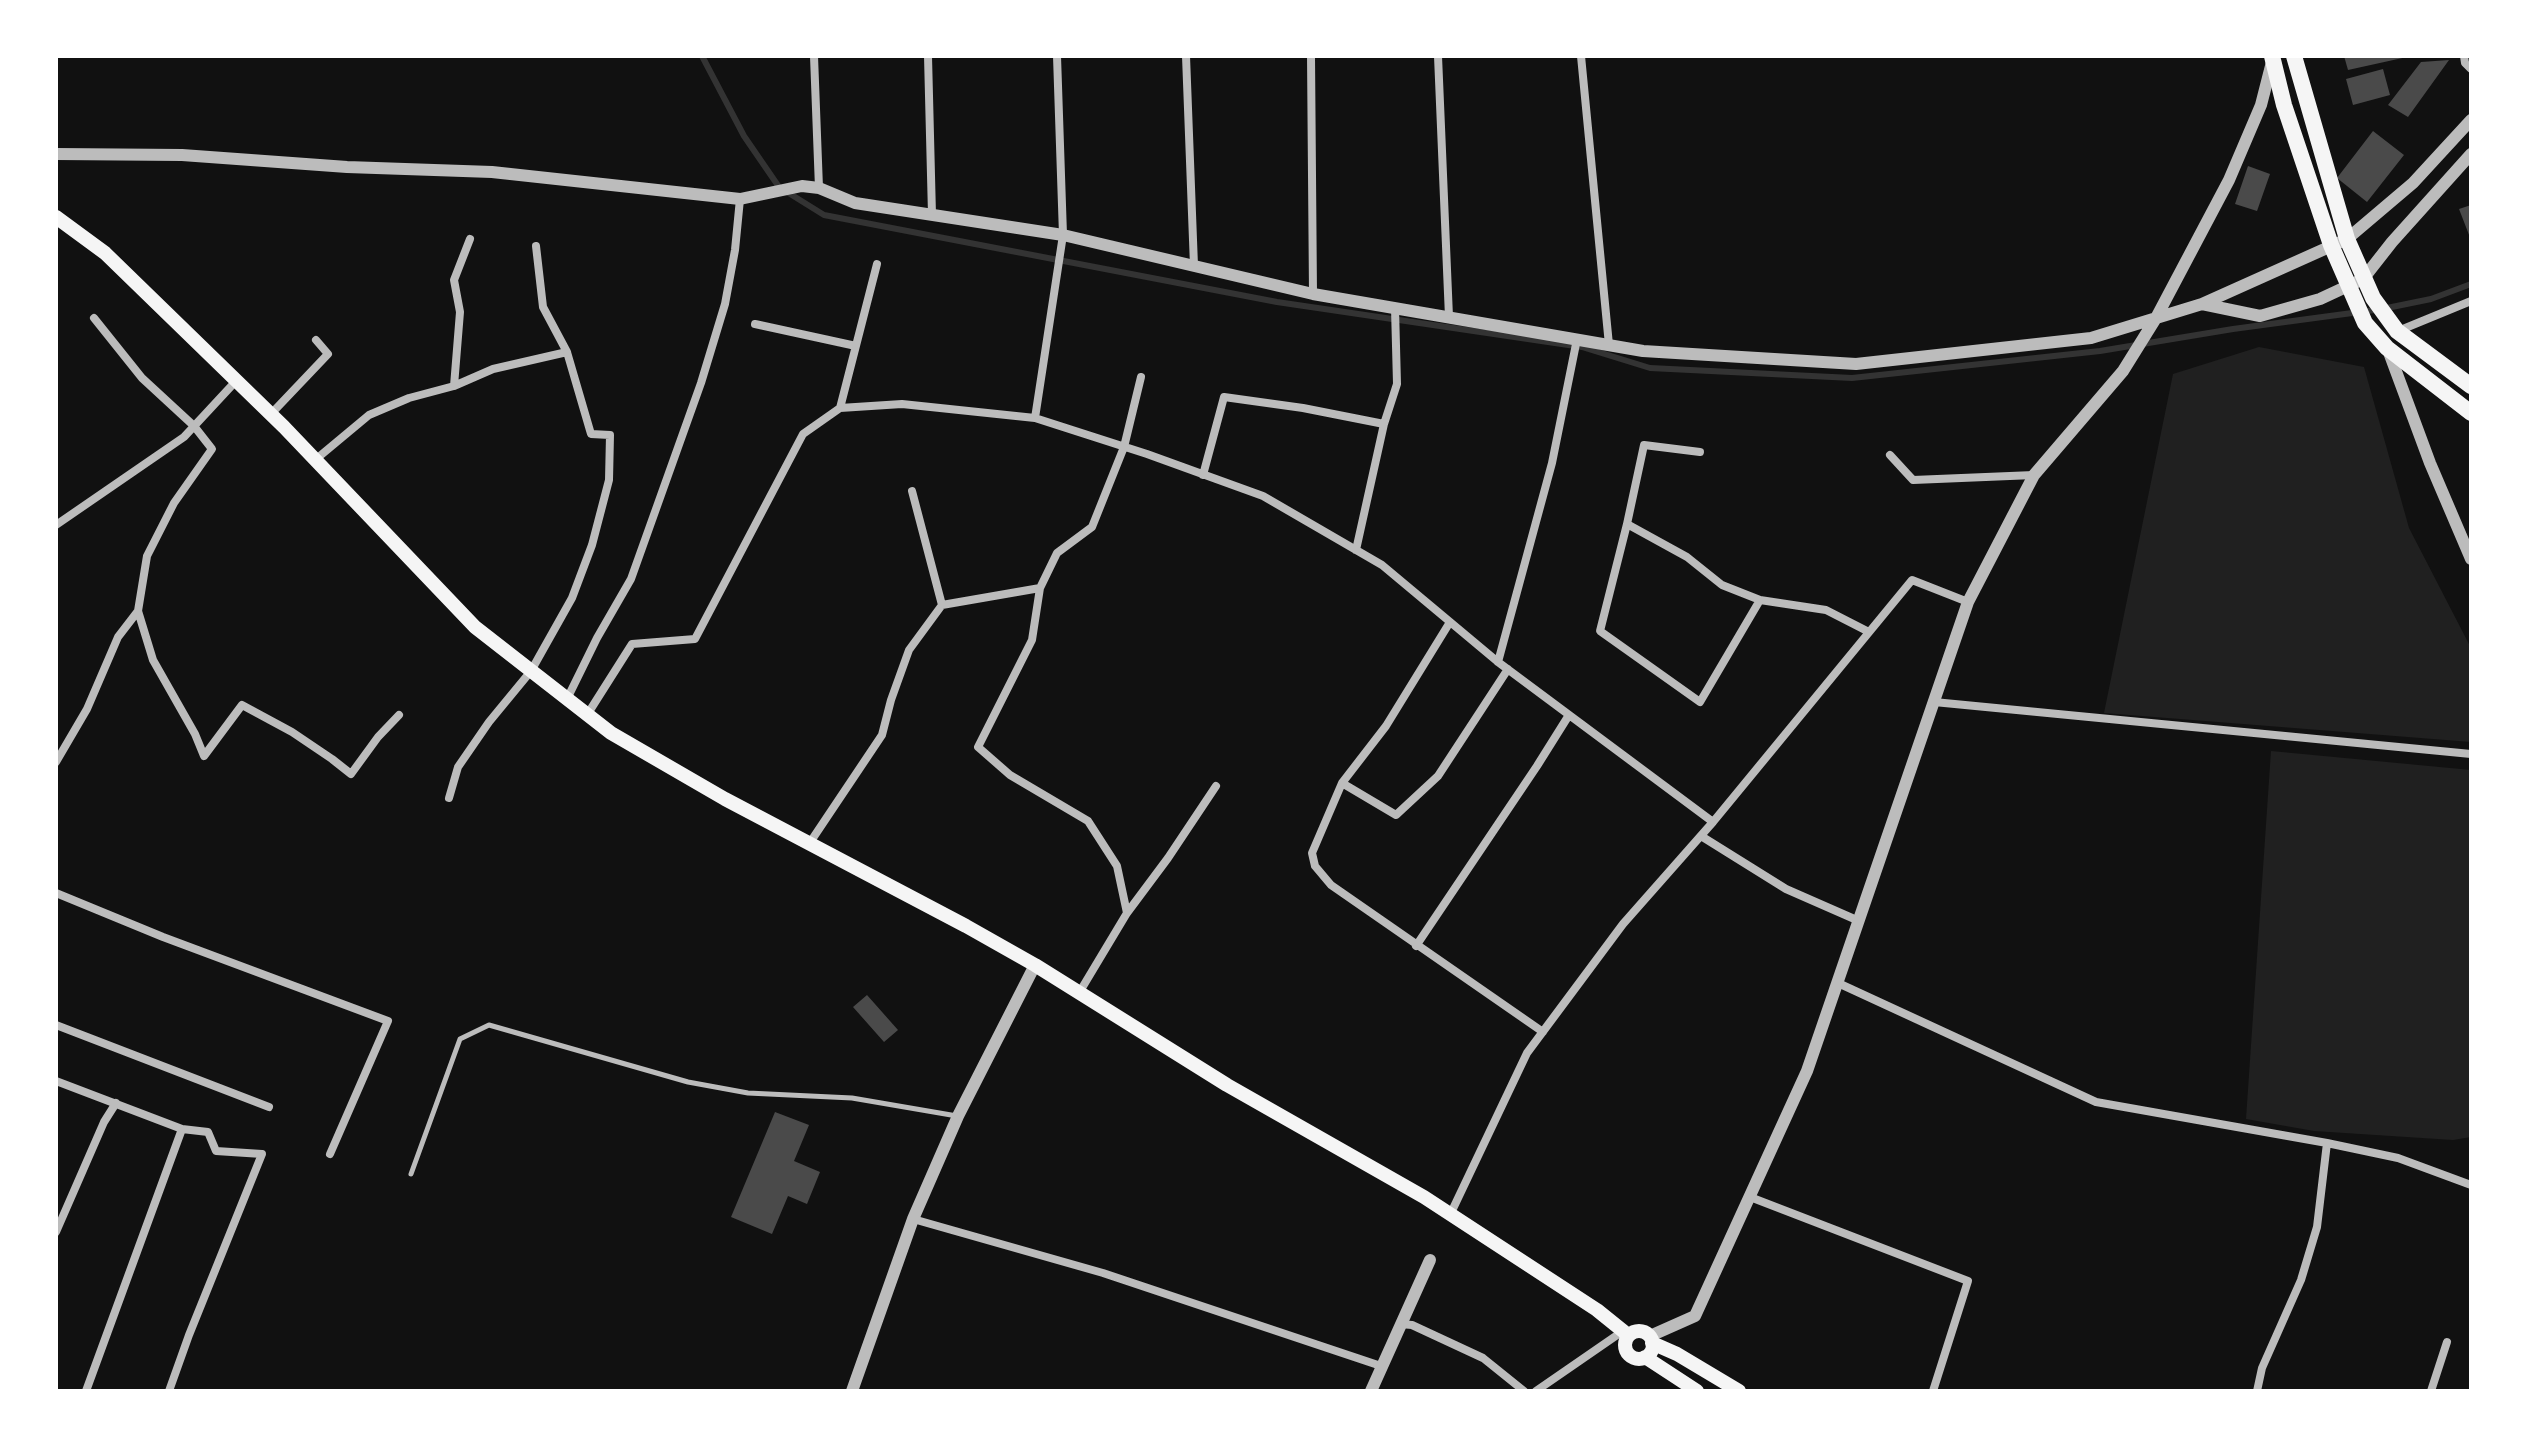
<!DOCTYPE html>
<style>
body{margin:0}
#map{position:relative;width:2527px;height:1447px;overflow:hidden;background:#111;font-family:"Public Sans",sans-serif}
canvas{display:block}
.frame{position:absolute;inset:0;border:58px solid #fff;pointer-events:none}
</style>
<div id="map">
<canvas width="2527" height="1447"></canvas>
<div class="frame"></div>
</div>
<script>
const c = document.querySelector('canvas').getContext('2d');
c.lineJoin = 'round';
function fillPath(path, color) {
  c.fillStyle = color;
  c.fill(path, 'evenodd');
}
function shape(rows) {
  const path = new Path2D();
  for (const r of rows) {
    if (r.length === 3) {
      path.moveTo(r[0] + r[2], r[1]);
      path.arc(r[0], r[1], r[2], 0, 2 * Math.PI);
      continue;
    }
    path.moveTo(r[0], r[1]);
    for (let i = 2; i < r.length; i += 2) path.lineTo(r[i], r[i + 1]);
  }
  return path;
}
function strokePath(path, color, width, dash) {
  c.strokeStyle = color;
  c.lineWidth = width;
  c.lineCap = dash ? 'butt' : 'round';
  c.setLineDash(dash || []);
  c.stroke(path);
}
const green = shape([
 [2259,347,2364,367,2409,528,2471,648,2471,742,2104,713,2173,374],
 [2271,751,2471,770,2471,1137,2453,1140,2314,1131,2246,1119]
]);
const stream = shape([
 [702,56,744,136,779,187,824,215,1277,302,1582,347,1650,368,1852,378,2100,351,2233,329,2382,309,2431,299,2471,284]
]);
const building = shape([
 [2344,56,2407,56,2407,57,2348,70],
 [2449,60,2408,117,2388,105,2421,62],
 [2383,69,2390,95,2353,105,2346,79],
 [2373,131,2404,155,2367,202,2337,178],
 [2248,166,2270,174,2257,211,2235,204],
 [2471,205,2471,240,2459,209],
 [867,995,898,1030,884,1042,853,1007],
 [775,1112,809,1125,794,1161,820,1172,807,1204,788,1196,772,1234,731,1217]
]);
const service = shape([
 [411,1174,460,1039,489,1025,688,1082,748,1093,852,1098,957,1116]
]);
const minor = shape([
 [814,56,819,188],
 [928,56,932,215],
 [1186,56,1194,266],
 [1311,56,1313,294],
 [1438,56,1449,317],
 [1581,56,1609,345],
 [2464,56,2465,63,2471,69],
 [536,246,543,307,567,352],
 [94,318,142,378,194,426,212,449,174,503,147,556,138,611,153,660,195,734,204,756,242,705,292,732,332,759,351,774,378,737,399,715],
 [755,324,856,346],
 [2398,331,2471,301],
 [454,386,460,312,454,280,470,239],
 [840,408,877,264],
 [270,415,328,354,316,340],
 [1035,418,1147,454,1263,496,1382,565,1498,662,1713,822],
 [1384,424,1397,384,1395,308],
 [1890,455,1913,480,2034,475],
 [315,460,369,415,409,398,454,386,493,369,567,352,591,434,610,435,609,480,592,545,572,598,531,671,489,722,458,767,449,798],
 [1203,475,1224,397,1303,408,1384,424,1356,550],
 [912,491,942,605],
 [1627,524,1644,445,1700,452],
 [56,525,184,437,236,381],
 [1040,588,1032,640,978,747,1010,775,1088,821,1117,866,1127,913,1079,993],
 [1760,600,1700,702,1600,631,1627,524,1687,557,1722,585,1760,600,1826,610,1869,632],
 [1450,622,1386,726,1342,783,1312,853,1315,866,1331,885,1543,1032],
 [1498,662,1552,463,1577,339],
 [567,699,597,638,631,579,701,383,725,304,735,250,740,199],
 [1934,702,2471,754],
 [587,715,632,644,695,639,803,434,840,408,902,404,1035,418,1063,235,1057,56],
 [56,762,87,709,118,637,138,611],
 [1342,783,1396,815,1438,776,1508,669],
 [1701,836,1786,889,1859,921],
 [809,844,882,735,891,700,909,650,942,605,1040,588,1057,553,1092,527,1124,447,1141,377],
 [56,893,163,937,388,1021,330,1154],
 [1127,913,1168,858,1216,786],
 [1416,946,1537,766,1569,715],
 [1838,983,2096,1102,2327,1143,2398,1158,2471,1185],
 [56,1025,269,1107],
 [56,1081,182,1129,208,1132,216,1151,262,1154,189,1335,169,1391],
 [1750,1197,1968,1281,1933,1391],
 [1450,1215,1527,1053,1623,924,1713,822,1912,580,1968,602],
 [913,1219,1103,1273,1381,1366],
 [56,1232,104,1122,116,1103],
 [1400,1324,1412,1325,1483,1358,1524,1391],
 [86,1391,182,1129],
 [1536,1391,1623,1331],
 [2257,1391,2262,1368,2301,1280,2317,1227,2327,1143],
 [2431,1391,2447,1342]
]);
const tertiary = shape([
 [56,154,182,155,347,167,492,172,740,199,802,186,819,188,855,203,1063,235,1313,294,1643,351,1856,364,2091,338,2202,304,2347,239,2413,183,2471,120],
 [2202,304,2260,316,2320,299,2363,279,2392,242,2471,154],
 [2387,347,2430,463,2471,559],
 [1650,1336,1695,1316,1807,1071,1968,602,2034,475,2123,371,2156,318,2229,180,2261,105,2272,62],
 [852,1391,913,1219,958,1116,1035,965],
 [1371,1391,1430,1260]
]);
const secondary = shape([
 [56,217,105,253,284,427,475,627,611,733,725,799,966,926,1035,965,1227,1085,1424,1197,1597,1310,1628,1335],
 [1639,1345,14],
 [1652,1343,1677,1354,1739,1391],
 [1645,1357,1697,1391]
]);
const primary = shape([
 [2272,56,2284,105,2331,245,2365,323,2387,348,2471,413],
 [2294,56,2347,239,2373,298,2397,331,2471,386]
]);
fillPath(green, '#202020');
strokePath(stream, '#333', 6);
fillPath(building, '#4a4a4a');
strokePath(service, '#bcbcbc', 5);
strokePath(minor, '#bcbcbc', 8);
strokePath(tertiary, '#bcbcbc', 12);
strokePath(secondary, '#f5f5f5', 14);
strokePath(primary, '#f5f5f5', 16);
</script>
